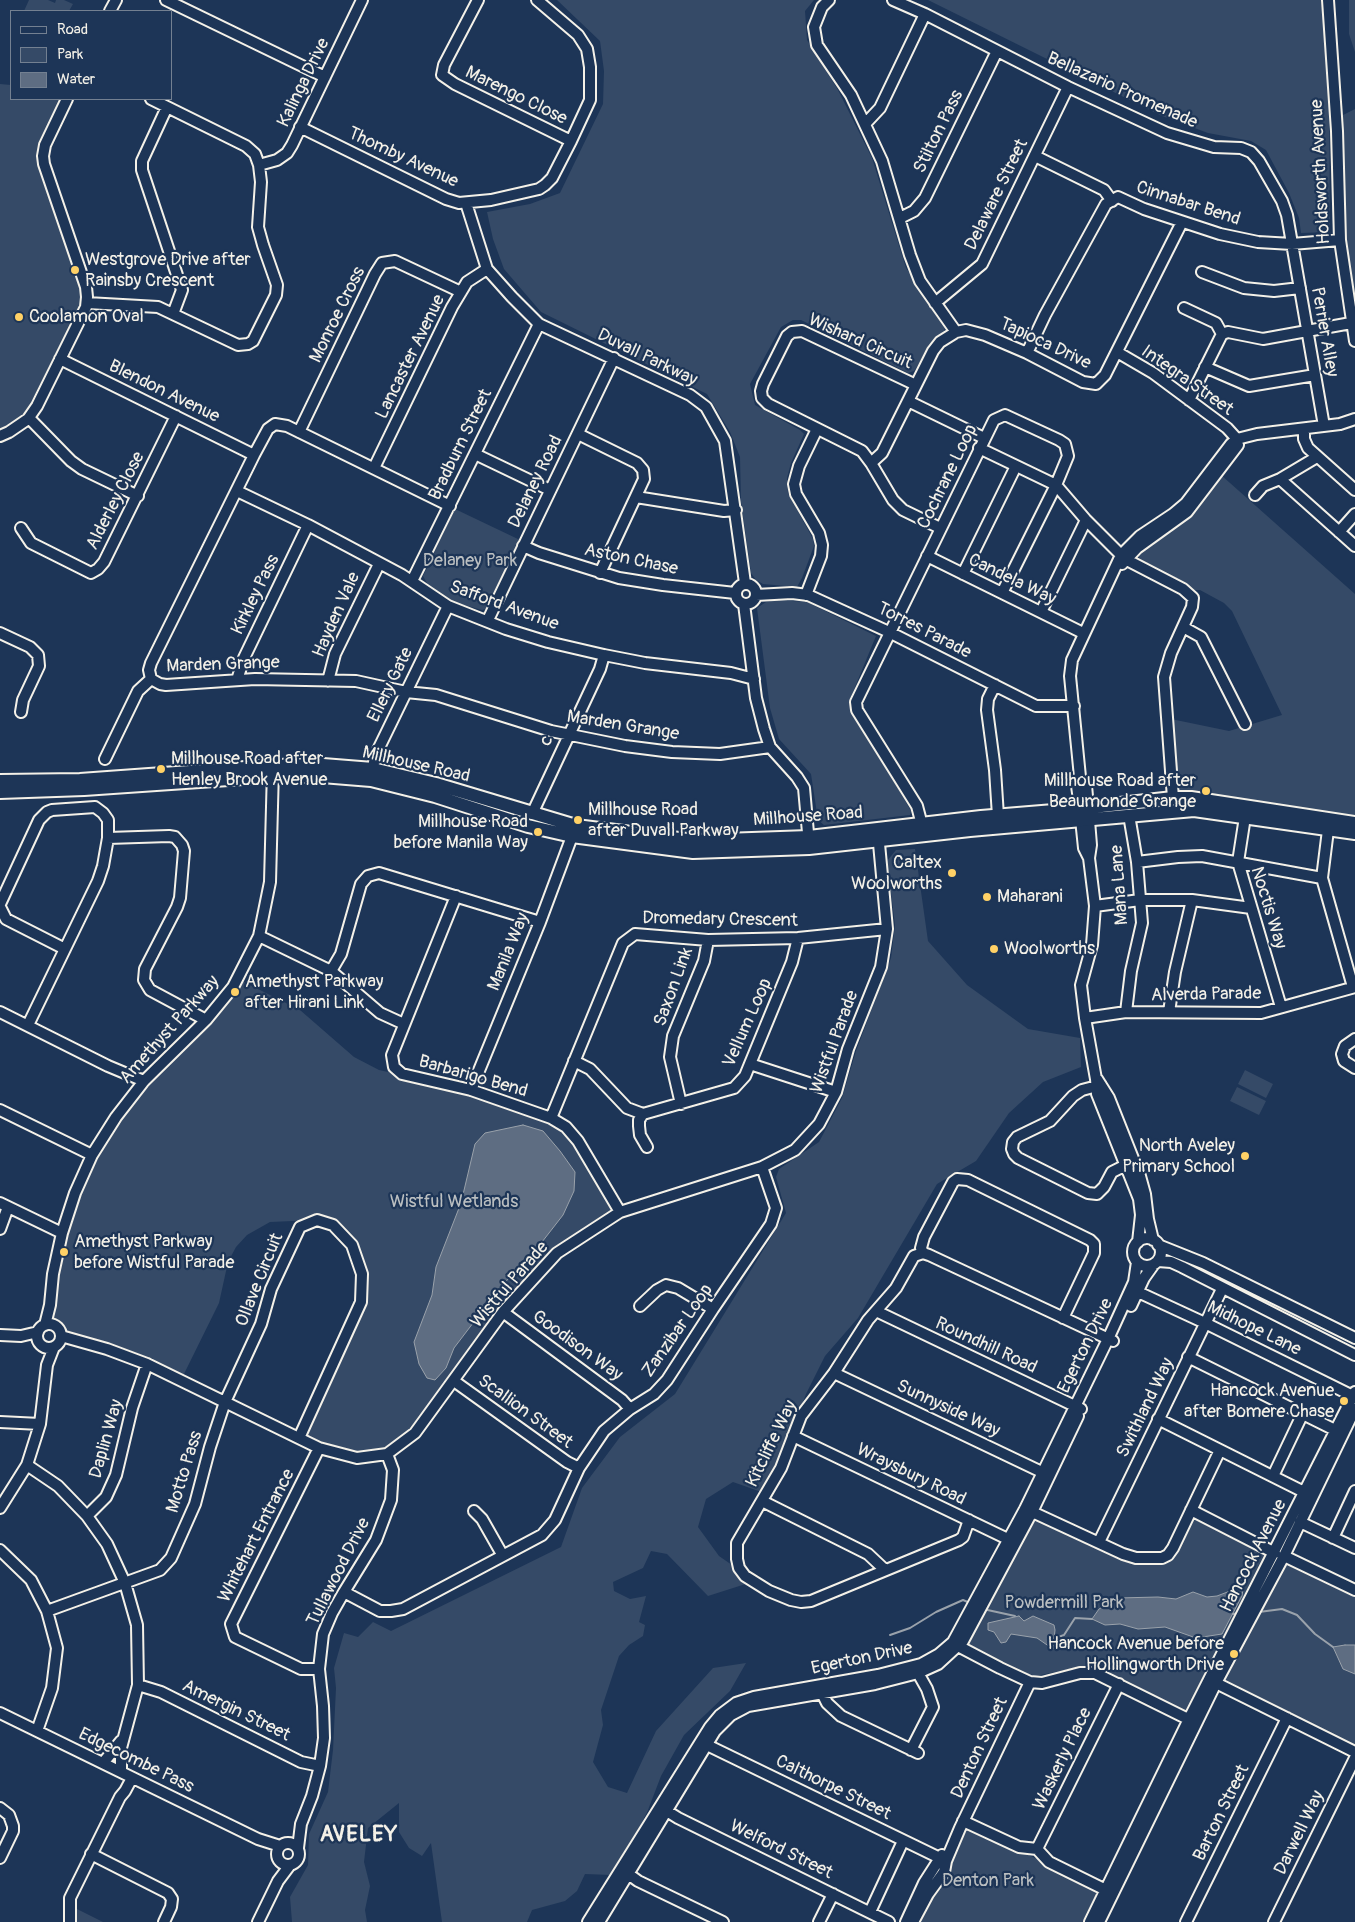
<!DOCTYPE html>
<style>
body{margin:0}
#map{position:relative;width:1355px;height:1922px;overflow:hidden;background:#1d3557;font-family:Pangolin,sans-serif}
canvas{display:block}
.legend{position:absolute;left:10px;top:10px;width:162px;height:90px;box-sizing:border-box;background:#1d3557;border:1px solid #738091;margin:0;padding:6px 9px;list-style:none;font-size:15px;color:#f4f1e8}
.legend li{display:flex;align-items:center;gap:10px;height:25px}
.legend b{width:25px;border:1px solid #738091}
</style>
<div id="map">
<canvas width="1355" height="1922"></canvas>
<ul class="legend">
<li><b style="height:6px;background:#1d3557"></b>Road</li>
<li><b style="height:14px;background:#354a67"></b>Park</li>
<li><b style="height:14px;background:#5e6d82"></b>Water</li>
</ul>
</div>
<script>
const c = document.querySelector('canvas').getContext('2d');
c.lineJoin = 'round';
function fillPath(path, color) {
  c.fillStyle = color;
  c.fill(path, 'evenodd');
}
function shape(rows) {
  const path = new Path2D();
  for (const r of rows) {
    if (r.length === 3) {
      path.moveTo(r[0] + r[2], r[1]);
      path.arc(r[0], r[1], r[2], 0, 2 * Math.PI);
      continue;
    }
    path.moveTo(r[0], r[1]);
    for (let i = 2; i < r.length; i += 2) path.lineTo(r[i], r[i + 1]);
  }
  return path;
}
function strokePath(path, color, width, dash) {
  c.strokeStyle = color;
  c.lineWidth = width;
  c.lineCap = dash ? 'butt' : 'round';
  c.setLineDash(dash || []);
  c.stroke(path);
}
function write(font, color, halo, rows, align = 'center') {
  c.font = font + ' Pangolin,sans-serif';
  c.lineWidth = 4.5;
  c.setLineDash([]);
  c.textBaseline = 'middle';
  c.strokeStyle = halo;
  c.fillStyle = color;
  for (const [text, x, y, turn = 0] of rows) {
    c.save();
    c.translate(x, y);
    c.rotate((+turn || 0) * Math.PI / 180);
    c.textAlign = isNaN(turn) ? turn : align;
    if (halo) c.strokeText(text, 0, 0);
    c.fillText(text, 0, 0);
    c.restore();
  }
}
const green = shape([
 [29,0,48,0,55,3,56,0,64,0,73,4,69,11,24,11],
 [557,0,814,0,805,11,807,40,838,90,872,158,906,268,946,324,944,331,932,343,914,371,908,373,801,320,793,320,781,327,750,384,755,405,800,430,804,434,791,463,787,478,788,493,813,539,814,546,802,578,797,587,763,584,756,580,751,573,741,502,740,457,730,432,707,394,541,312,504,269,493,239,487,212,530,204,560,193,603,104,604,71,600,41],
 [928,0,1321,0,1329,77,1330,232,1301,233,1299,218,1289,193,1266,150,1251,141,1208,133,1162,116],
 [1349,0,1355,0,1355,52,1349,34],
 [0,84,11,85,11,99,60,99,42,143,82,285,84,306,36,401,26,416,0,431],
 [1355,109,1355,311,1344,256,1343,115],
 [1221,475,1355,594,1355,820,1182,794,1177,790,1171,719,1229,731,1282,715,1232,611,1224,603,1200,590,1194,590,1151,569,1140,560,1138,554,1139,549,1187,514],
 [455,509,520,540,486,609,482,610,450,601,428,585,423,576],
 [776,600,807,602,876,636,850,699,861,724,911,811,910,815,824,825,818,820,811,774,779,739,770,708,757,608,766,602],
 [915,849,928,941,967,985,1028,1029,1080,1038,1081,1067,1043,1082,1009,1113,976,1161,937,1184,858,1318,825,1356,806,1394,767,1494,733,1482,706,1499,698,1527,719,1556,755,1581,708,1596,667,1554,651,1551,643,1568,613,1582,614,1591,630,1599,646,1596,639,1622,645,1625,643,1636,629,1645,619,1656,601,1710,603,1725,593,1762,608,1787,627,1793,656,1731,713,1668,746,1663,730,1691,684,1735,661,1776,648,1810,626,1855,611,1875,585,1874,577,1891,565,1901,532,1910,527,1922,442,1922,431,1843,422,1856,409,1848,399,1832,399,1803,368,1828,364,1862,370,1886,365,1910,367,1922,292,1922,290,1897,308,1865,309,1834,328,1792,333,1750,336,1688,334,1668,344,1633,358,1637,373,1622,391,1631,561,1547,582,1488,620,1437,675,1394,786,1213,776,1177,779,1169,819,1142,842,1098,856,1051,891,958,895,925,887,861,896,850],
 [238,979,300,1010,354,1057,379,1070,471,1090,566,1128,620,1212,556,1254,504,1312,415,1434,386,1451,356,1459,299,1438,362,1302,353,1246,332,1224,316,1220,270,1222,247,1235,236,1247,228,1262,219,1303,181,1380,108,1344,61,1335,57,1328,49,1324,62,1232,115,1117],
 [1245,1070,1273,1084,1266,1098,1238,1084],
 [1237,1087,1266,1101,1259,1115,1230,1101],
 [1034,1517,1124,1560,1137,1563,1157,1564,1170,1560,1180,1548,1193,1517,1268,1555,1187,1714,1091,1667,1079,1667,1036,1676,1020,1672,965,1645,1022,1545],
 [1284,1561,1355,1595,1355,1746,1222,1682],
 [965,1824,1035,1858,1039,1858,1097,1891,1098,1895,1085,1922,918,1922,947,1875,949,1863],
 [77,1909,103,1922,76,1922]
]);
const water = shape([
 [523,1125,543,1131,560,1151,575,1172,574,1191,563,1215,542,1242,499,1289,454,1348,446,1368,435,1380,427,1378,419,1364,414,1342,432,1295,436,1267,461,1203,475,1144,485,1133,523,1125],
 [1238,1588,1243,1589,1242,1596,1222,1634,1196,1638,1165,1627,1138,1629,1120,1624,1105,1625,1092,1619,1099,1609,1118,1598,1158,1597,1176,1599,1193,1592,1207,1597,1217,1596,1238,1588],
 [1019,1616,1024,1621,1033,1616,1054,1625,1055,1630,1053,1649,1037,1638,1011,1634,1006,1642,1001,1643,994,1632,988,1630,988,1623,1019,1616],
 [1345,1645,1355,1645,1355,1674,1343,1669,1333,1647,1345,1645]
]);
const stream = shape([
 [983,1609,1015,1616],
 [1259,1612,1282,1609,1297,1615,1315,1634,1333,1647],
 [1233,1614,1239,1613],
 [890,1635,910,1628,936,1612,963,1600,970,1603],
 [1053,1639,1064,1635,1075,1618,1092,1619]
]);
const minor = shape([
 [166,0,325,77],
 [478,0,444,65,442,75,455,84,571,141],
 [829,0,822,7,814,27,817,45,851,95,882,161,910,255,920,281,956,332],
 [893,0,925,14,1068,87,1167,133,1214,147,1241,148,1251,152,1259,161,1282,201,1287,215,1324,426],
 [1328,0,1337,131,1340,240,1355,341],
 [110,11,116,0],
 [167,107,142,161,142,170,182,290,173,314],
 [865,124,880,108,925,14],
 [300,127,446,199,459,203,491,200,539,189,545,185,552,178,571,141,590,100,590,67,587,49,578,35,537,0],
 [1035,156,1104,190,1112,201],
 [259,165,277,160,287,153,292,145,362,0],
 [466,203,487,269,512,297,539,324,690,395,706,407,725,441,745,583],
 [900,218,914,211,925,198,997,51],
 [1202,272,1244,288,1274,291,1300,288],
 [87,303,158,307,238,345,248,344,253,341,276,295,277,285,263,245,258,227,261,182,259,165,255,154,246,146,151,99],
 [935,303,982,264,1068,87],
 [1184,308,1216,323,1222,334],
 [1117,352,1153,373,1227,428,1237,439],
 [1027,353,1045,315,1106,204,1118,197,1144,209,1220,234,1258,242,1292,244,1340,240],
 [60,359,254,455],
 [1205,367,1249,386,1315,375],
 [916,385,802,331,792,332,787,336,763,384,761,391,762,398,768,404,862,451,871,463,893,500,903,510,940,528],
 [1189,400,1222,334,1228,332,1263,339,1351,323],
 [908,401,984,438],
 [29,418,71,461,82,469,138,496],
 [1304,429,1304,439,1308,448,1355,490],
 [299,432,375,274,382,263,395,261,461,292],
 [578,434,637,463,643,470,644,479,600,573],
 [0,436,9,432,28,419,37,406,86,307,87,297,86,287,44,164,43,156,45,145,67,99],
 [979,448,1056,485,1086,520,1125,559,1183,589,1193,598,1192,607,1171,653,1164,677,1173,798],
 [475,454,550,490],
 [871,463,882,453,933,351,940,342,956,332,966,330,985,335,1027,353,1083,382,1096,384,1105,375,1182,222],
 [374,468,452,307,467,282,487,269],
 [1280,479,1355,546],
 [237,491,308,525,402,575,448,606,506,629,548,642,604,655,645,663,731,673,754,679],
 [1255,495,1263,486,1280,479,1317,457],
 [636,497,724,511,736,510],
 [450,506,287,426,275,424,268,429,254,455,151,663,149,670,151,679,160,684,166,685,255,679,356,681,406,692,436,695,551,731,625,746,672,752,720,754,770,747],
 [21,528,31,543,91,573,98,569,104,562,176,416],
 [1339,532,1355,514],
 [523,546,539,553,619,578,663,585,735,593],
 [927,556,1083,633],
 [1122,564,1137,548,1187,512,1238,445],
 [963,574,1016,466],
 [412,581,539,324],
 [746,594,10],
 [756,595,792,593,808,595,889,632,1036,706,1074,706],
 [806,595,821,556,822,545,819,533,796,494,794,484,799,466,817,429],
 [744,604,756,698,764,729,770,747,797,777,804,788,809,844],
 [1041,612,1086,520],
 [488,620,614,358],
 [1183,627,1201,637,1245,724],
 [0,633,30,647,38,655,39,666,23,700,21,712],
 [237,680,244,658,308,525],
 [328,681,335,654,379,564],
 [995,685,988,699,987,710,995,770,998,816],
 [105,759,138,691,151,679],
 [372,775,375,756,448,606],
 [1080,777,1086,785,1088,808,1091,845,1089,858],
 [532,814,600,669,604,655],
 [1245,817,1238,862,1281,1007],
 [922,825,917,806,857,710,856,702,994,420,1005,415,1059,440,1065,444,1068,456,1056,485,1002,593],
 [1328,830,1322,878,1353,987],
 [108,838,169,836,175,837,182,845,184,851,180,898,177,907,145,969,144,980,150,990,206,1020],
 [1137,862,1178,857,1202,856,1322,878],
 [456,896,392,1055,394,1067,402,1074,471,1090,551,1118,566,1127,578,1141,620,1212],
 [0,904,39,820,47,812,52,810,95,807,103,813,108,820,108,838,103,866,98,881,28,1025],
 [1095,906,1140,900,1192,900,1251,908],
 [0,907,6,919,65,949],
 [259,936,331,971,380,1013,404,1024],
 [331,971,341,954,361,884,368,876,379,873,540,922],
 [0,1012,108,1066,144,1081],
 [1126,1012,1131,971,1142,923,1137,862,1129,815],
 [1169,1012,1175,972,1192,900],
 [1085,1018,1126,1012,1261,1013,1355,987],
 [1355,1039,1345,1046,1342,1054,1344,1061,1355,1068],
 [574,1061,590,1069,627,1108,643,1114,734,1088,745,1076,792,962,798,938],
 [750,1064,836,1092],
 [1097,1079,1109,1098,1140,1176,1145,1194,1148,1219,1153,1240],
 [1101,1085,1082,1090,1073,1096,1050,1121,1017,1137,1013,1142,1012,1149,1014,1154,1018,1158,1088,1193,1097,1194,1104,1187,1112,1172,1134,1161],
 [471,1090,540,922,574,831],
 [681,1104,670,1057,673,1036,704,961,708,940],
 [0,1110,92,1155],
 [643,1114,639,1120,639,1126,640,1135,647,1147],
 [551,1118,623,943,635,934,708,940,798,938,887,929],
 [0,1203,62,1233],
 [0,1229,8,1207],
 [1147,1252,14],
 [1138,1242,1141,1215,1139,1199,1097,1094,1096,1079,1085,1018,1081,985,1092,945,1095,906,1089,858,1084,848,1079,800,1077,786,1080,777,1070,676,1072,660,1121,555,1140,536,1173,514,1186,503,1231,444,1237,439,1257,434,1340,424,1355,419],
 [1158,1245,1203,1263,1355,1338],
 [923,1253,921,1248,924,1237,953,1182,957,1179,968,1180,1090,1240,1094,1244,1094,1253,1063,1318],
 [1158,1261,1171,1262,1182,1267,1355,1355],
 [1138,1292,1205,1323,1355,1397],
 [640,1306,657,1290,666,1285,678,1288,713,1309],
 [1131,1306,1144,1278,1154,1264],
 [876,1311,1081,1409],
 [503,1312,622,1400,630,1409],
 [49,1336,12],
 [45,1325,50,1305,53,1274,62,1233,75,1193,92,1155,116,1117,144,1081,206,1020,233,987,259,936,270,882,273,769],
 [0,1335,21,1336,38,1332],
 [61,1336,107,1349,147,1364,319,1448,357,1458,387,1454,415,1433,503,1312,557,1253,620,1212,762,1167,795,1150,819,1124,836,1092,848,1049,881,967,887,929,878,833],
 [1188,1357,1335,1430],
 [834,1373,1048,1475],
 [454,1381,567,1462,579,1468],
 [1158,1419,1304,1492],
 [0,1422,40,1424],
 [793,1436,1014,1542],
 [319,1448,231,1624,235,1637,301,1669,319,1669],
 [27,1465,58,1486,87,1516,107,1544,125,1583,137,1625,138,1685,121,1748,121,1772],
 [1273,1476,1303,1413],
 [762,1501,868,1554,885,1570],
 [0,1508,27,1465,40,1424,47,1365,54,1347],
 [1028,1510,1123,1554,1136,1558,1162,1558,1168,1555,1173,1548,1220,1450],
 [1191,1510,1275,1553],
 [474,1511,482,1519,503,1556],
 [87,1516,106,1497,116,1475,132,1408,147,1364],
 [969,1520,963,1537,959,1540,811,1601,801,1602,791,1600,769,1591,745,1576,739,1568,737,1559,737,1543,781,1468,801,1416,834,1373,868,1320,896,1288,914,1256,923,1253,929,1255,1113,1341],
 [1300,1522,1355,1548],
 [1333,1538,1355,1491],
 [1099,1542,1222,1289],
 [0,1550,31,1580,47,1611,57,1648,52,1688,37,1731],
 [1284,1556,1355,1590],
 [344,1592,380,1611,391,1611,403,1609,542,1535,555,1520,579,1468,604,1431,630,1409,654,1394,667,1380,713,1309,771,1224,776,1208,762,1167],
 [47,1611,160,1570,171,1558,195,1504,210,1447,225,1402,261,1324,271,1289,300,1227,317,1220,333,1225,352,1245,362,1274,361,1302,299,1438],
 [953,1642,958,1646,1000,1668,1030,1682,1042,1683,1080,1673,1095,1673,1194,1722],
 [1212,1681,1355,1752],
 [138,1685,161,1692,301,1762,320,1766],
 [822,1693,827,1703,841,1716,918,1753],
 [0,1713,258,1839,280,1846],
 [707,1745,946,1861],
 [911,1750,933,1707,927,1689,918,1673],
 [103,1763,121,1741],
 [0,1808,9,1815,13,1826,13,1831,0,1858],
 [662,1808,678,1818,889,1922],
 [963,1821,1019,1847,1037,1849],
 [288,1854,11],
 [298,1848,301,1824,312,1796,320,1766,324,1738,323,1706,319,1669,323,1634,332,1613,344,1592,376,1540,391,1500,393,1470,387,1454],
 [1037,1849,1119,1684],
 [1037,1849,1049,1862,1110,1892],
 [91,1854,168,1893,172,1899,171,1907,164,1922],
 [623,1870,638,1881,723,1922],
 [870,1912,903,1841],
 [70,1922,70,1898,120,1797,125,1791,132,1778],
 [258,1922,278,1881,290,1865],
 [588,1922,710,1727,720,1715,736,1703,754,1697,878,1675,921,1664,939,1654,953,1642,1025,1509,1108,1339,1134,1282,1137,1262],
 [599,1922,715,1731,731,1715,748,1706,875,1684,918,1673,938,1664,963,1641,1032,1512,1078,1416],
 [819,1922,833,1894],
 [906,1922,924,1883,942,1855],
 [913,1922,928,1894,944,1872,946,1861,960,1828,1030,1682],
 [1090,1922,1189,1719,1355,1392],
 [1099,1922,1216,1683,1284,1556,1355,1409],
 [1186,1922,1287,1718],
 [1274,1922,1355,1758]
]);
const major = shape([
 [0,781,80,780,273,766,323,765,373,769,436,784,576,826,695,841,809,837,981,817,1066,810,1173,798,1191,798,1355,823],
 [0,792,84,789,272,776,322,776,371,780,435,796,528,826,572,836,693,852,809,848,970,830,1194,810,1355,833]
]);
const markers = [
 [75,270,5,"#ffd166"],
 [19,317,5,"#ffd166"],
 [161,769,5,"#ffd166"],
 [1206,791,5,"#ffd166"],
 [578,820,5,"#ffd166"],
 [538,832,5,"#ffd166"],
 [952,873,5,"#ffd166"],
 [987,897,5,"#ffd166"],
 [994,949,5,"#ffd166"],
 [235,992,5,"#ffd166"],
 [1245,1156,5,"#ffd166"],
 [64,1252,5,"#ffd166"],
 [1344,1401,5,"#ffd166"],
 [1234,1654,5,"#ffd166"]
];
const streetNames = [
 ["Kalinga Drive",304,83,-64],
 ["Bellazario Promenade",1122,91,24],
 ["Marengo Close",516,96,26],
 ["Stilton Pass",939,132,-64],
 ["Thomby Avenue",403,158,25],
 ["Holdsworth Avenue",1321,172,-93],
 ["Delaware Street",997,195,-64],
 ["Cinnabar Bend",1188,204,18],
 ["Monroe Cross",338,315,-64],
 ["Perrier Alley",1324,332,80],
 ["Wishard Circuit",860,342,24],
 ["Tapioca Drive",1045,344,25],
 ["Lancaster Avenue",411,357,-64],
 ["Duvall Parkway",647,358,26],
 ["Integra Street",1187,381,35],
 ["Blendon Avenue",164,392,26],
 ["Bradburn Street",461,445,-64],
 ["Cochrane Loop",948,477,-64],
 ["Delaney Road",536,482,-64],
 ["Alderley Close",116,501,-63],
 ["Aston Chase",631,560,12],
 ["Candela Way",1012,580,26],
 ["Kirkley Pass",256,595,-64],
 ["Safford Avenue",504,606,20],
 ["Hayden Vale",337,615,-66],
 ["Torres Parade",924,631,27],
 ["Marden Grange",223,665,-2],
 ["Ellery Gate",391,685,-64],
 ["Marden Grange",623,726,9],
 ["c",547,741,-64],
 ["Millhouse Road",416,765,13],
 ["Millhouse Road",808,817,-4],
 ["Mana Lane",1120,885,-94],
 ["Noctis Way",1268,908,73],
 ["Dromedary Crescent",720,920,1],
 ["Manila Way",509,952,-68],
 ["Saxon Link",674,987,-70],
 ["Alverda Parade",1206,995,-1],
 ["Vellum Loop",748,1023,-66],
 ["Amethyst Parkway",170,1030,-48],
 ["Wistful Parade",835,1042,-70],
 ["Barbarigo Bend",473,1077,16],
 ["Ollave Circuit",260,1280,-68],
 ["Wistful Parade",510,1285,-49],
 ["Midhope Lane",1254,1329,26],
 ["Zanzibar Loop",678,1331,-55],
 ["Goodison Way",577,1346,36],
 ["Roundhill Road",986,1346,25],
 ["Egerton Drive",1086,1346,-64],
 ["Swithland Way",1146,1408,-64],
 ["Sunnyside Way",948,1409,25],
 ["Scallion Street",525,1412,36],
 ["Daplin Way",107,1439,-74],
 ["Kitcliffe Way",772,1444,-64],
 ["Motto Pass",185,1472,-73],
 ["Wraysbury Road",911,1475,26],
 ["Whitehart Entrance",257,1536,-63],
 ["Hancock Avenue",1254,1556,-63],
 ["Tullawood Drive",339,1572,-63],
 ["Egerton Drive",862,1659,-12],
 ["Amergin Street",236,1711,26],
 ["Denton Street",980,1748,-65],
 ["Waskerly Place",1063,1759,-64],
 ["Edgecombe Pass",136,1761,26],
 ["Calthorpe Street",833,1788,26],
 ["Barton Street",1222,1813,-64],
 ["Darwell Way",1300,1833,-64],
 ["Welford Street",781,1850,26]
];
const poiNames = [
 ["Westgrove Drive after",85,260],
 ["Rainsby Crescent",85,281],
 ["Coolamon Oval",29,317],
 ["Millhouse Road after",171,759],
 ["Henley Brook Avenue",171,780],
 ["Millhouse Road after",1196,781,"right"],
 ["Beaumonde Grange",1196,802,"right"],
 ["Millhouse Road",588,810],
 ["after Duvall Parkway",588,831],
 ["Millhouse Road",528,822,"right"],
 ["before Manila Way",528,843,"right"],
 ["Caltex",942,863,"right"],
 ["Woolworths",942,884,"right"],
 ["Maharani",997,897],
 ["Woolworths",1004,949],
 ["Amethyst Parkway",245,982],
 ["after Hirani Link",245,1003],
 ["North Aveley",1235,1146,"right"],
 ["Primary School",1235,1167,"right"],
 ["Amethyst Parkway",74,1242],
 ["before Wistful Parade",74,1263],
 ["Hancock Avenue",1334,1391,"right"],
 ["after Bomere Chase",1334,1412,"right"],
 ["Hancock Avenue before",1224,1644,"right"],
 ["Hollingworth Drive",1224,1665,"right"]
];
const parkNames = [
 ["Delaney Park",470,561],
 ["Wistful Wetlands",454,1202],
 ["Powdermill Park",1064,1603],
 ["Denton Park",988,1881]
];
const districtNames = [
 ["AVELEY",359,1835]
];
fillPath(green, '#354a67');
fillPath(water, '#5e6d82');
strokePath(water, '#9aa2ab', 1);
strokePath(stream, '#9aa2ab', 2);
strokePath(minor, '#f4f1e8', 14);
strokePath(major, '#f4f1e8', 16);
strokePath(minor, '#1d3557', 10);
strokePath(major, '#1d3557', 12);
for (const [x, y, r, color] of markers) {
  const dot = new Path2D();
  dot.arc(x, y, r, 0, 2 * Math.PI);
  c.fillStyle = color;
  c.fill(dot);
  strokePath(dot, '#1d3557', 2);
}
write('18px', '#f4f1e8', '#1d3557', streetNames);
write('18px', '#f4f1e8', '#1d3557', poiNames, 'left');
write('18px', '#bbbfc1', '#1d3557', parkNames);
c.letterSpacing = '1px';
write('bold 22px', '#f4f1e8', '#1d3557', districtNames);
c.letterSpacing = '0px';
</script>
